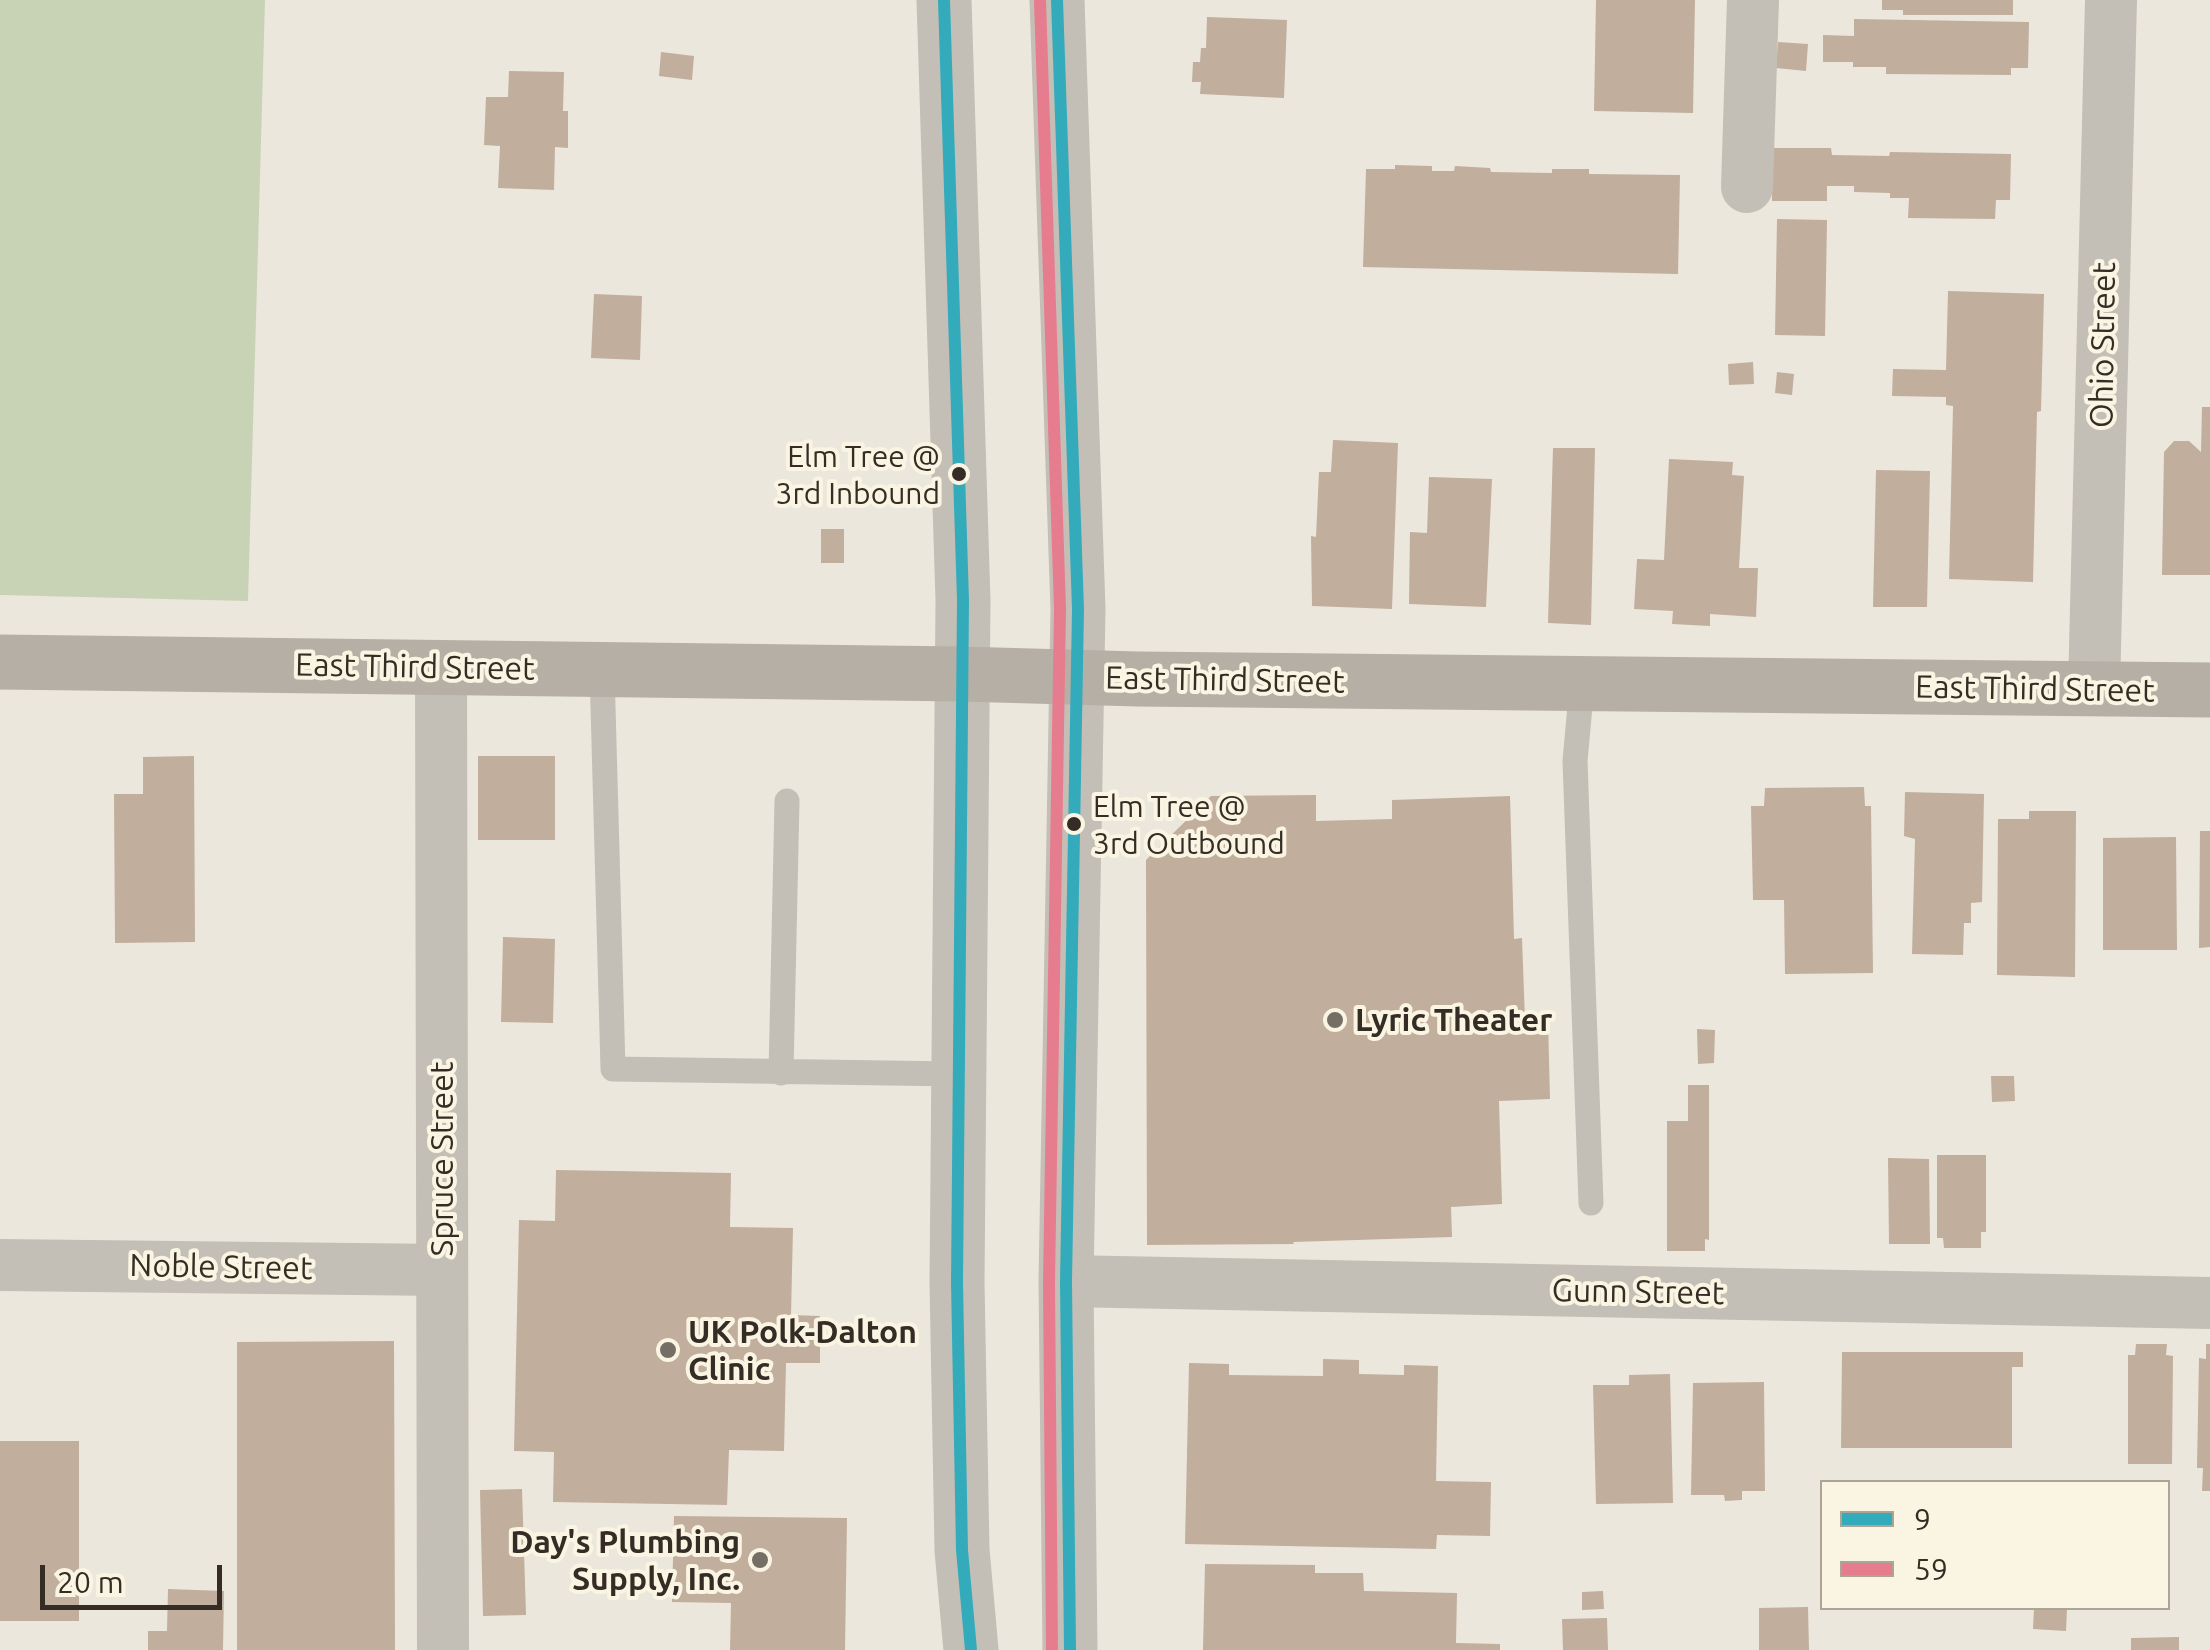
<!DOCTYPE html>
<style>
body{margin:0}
#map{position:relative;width:2210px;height:1650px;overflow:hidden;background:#ece7dc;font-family:Ubuntu,sans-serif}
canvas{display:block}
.legend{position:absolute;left:1820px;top:1480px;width:350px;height:130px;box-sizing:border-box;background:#faf4e3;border:2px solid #aba497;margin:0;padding:12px 18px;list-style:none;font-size:30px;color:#352d25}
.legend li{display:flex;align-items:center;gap:20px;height:50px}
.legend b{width:50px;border:2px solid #aba497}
.scale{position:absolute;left:40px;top:1565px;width:182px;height:45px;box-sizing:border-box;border:5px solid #352d25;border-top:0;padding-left:12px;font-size:30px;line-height:35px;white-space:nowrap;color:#352d25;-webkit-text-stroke:8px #faf4e3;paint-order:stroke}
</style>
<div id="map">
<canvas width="2210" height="1650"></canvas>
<ul class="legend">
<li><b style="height:12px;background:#34abbb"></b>9</li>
<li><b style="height:12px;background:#e67d8f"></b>59</li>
</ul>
<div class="scale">20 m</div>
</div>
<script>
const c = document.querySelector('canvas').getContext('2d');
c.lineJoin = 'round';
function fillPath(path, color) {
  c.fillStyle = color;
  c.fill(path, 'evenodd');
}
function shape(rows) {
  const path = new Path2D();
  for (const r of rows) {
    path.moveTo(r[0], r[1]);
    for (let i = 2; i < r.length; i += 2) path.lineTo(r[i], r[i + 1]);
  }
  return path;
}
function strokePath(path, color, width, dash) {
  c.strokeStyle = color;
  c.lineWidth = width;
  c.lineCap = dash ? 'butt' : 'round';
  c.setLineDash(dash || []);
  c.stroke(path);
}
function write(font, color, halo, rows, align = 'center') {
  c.font = font + ' Ubuntu,sans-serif';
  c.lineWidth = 8;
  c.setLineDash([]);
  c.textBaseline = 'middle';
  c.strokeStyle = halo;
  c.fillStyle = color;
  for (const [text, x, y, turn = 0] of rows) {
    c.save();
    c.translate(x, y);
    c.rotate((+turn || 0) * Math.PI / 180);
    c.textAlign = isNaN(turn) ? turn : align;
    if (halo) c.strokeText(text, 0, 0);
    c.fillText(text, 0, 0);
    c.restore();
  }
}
const green = shape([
 [0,0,265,0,248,601,0,595]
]);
const building = shape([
 [1596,0,1695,0,1693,113,1594,111],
 [1882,0,2013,0,2013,15,1903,15,1903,10,1882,10],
 [1207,17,1287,20,1284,98,1200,94,1201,82,1192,82,1193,62,1200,62,1201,48,1206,48],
 [1854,19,2029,22,2028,68,2011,68,2011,75,1886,74,1886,67,1853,67,1853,62,1823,62,1823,35,1854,36],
 [1778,42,1808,44,1806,71,1776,68],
 [661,52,694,56,692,80,659,76],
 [509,71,564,72,563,111,568,111,568,148,555,147,554,190,498,188,500,146,484,145,486,97,508,97],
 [1772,148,1831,148,1832,155,1889,156,1890,152,2011,154,2010,200,1996,200,1995,219,1908,218,1909,198,1890,198,1890,193,1854,192,1854,186,1827,186,1827,201,1772,201],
 [1395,165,1432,166,1432,171,1454,171,1455,166,1490,168,1491,172,1552,173,1552,169,1589,169,1589,174,1680,175,1678,274,1363,267,1366,169,1395,169],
 [1777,219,1827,220,1825,336,1775,335],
 [1948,291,2044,294,2041,411,2037,412,2033,582,1949,579,1953,406,1946,405,1946,397,1892,396,1893,369,1946,370],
 [594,294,642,296,640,360,591,358],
 [1753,362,1754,384,1729,385,1728,364],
 [1777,372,1794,374,1792,395,1775,393],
 [2202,407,2210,407,2210,575,2162,575,2164,452,2174,441,2189,441,2201,452],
 [1333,440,1398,443,1392,609,1312,606,1311,536,1316,537,1319,472,1331,472],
 [1553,448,1595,448,1591,625,1548,623],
 [1669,459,1733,462,1732,475,1744,476,1739,568,1758,568,1756,617,1710,614,1710,626,1672,624,1673,611,1634,609,1637,559,1664,560],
 [1876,470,1930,471,1927,607,1873,607],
 [1429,477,1492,479,1486,607,1409,604,1410,532,1427,533],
 [821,529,844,529,844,563,821,563],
 [194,756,195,942,115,943,114,794,143,794,143,757],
 [478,756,555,756,555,840,478,840],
 [1864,787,1865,806,1871,806,1873,973,1785,974,1784,900,1753,900,1751,806,1764,806,1765,788],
 [1905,792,1984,794,1982,902,1971,903,1971,923,1964,923,1963,955,1912,954,1915,839,1904,836],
 [1316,795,1316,821,1392,819,1392,800,1510,796,1514,939,1522,938,1525,1021,1548,1020,1550,1099,1499,1101,1502,1204,1451,1207,1452,1237,1293,1242,1294,1244,1147,1245,1146,860,1211,796],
 [2029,811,2076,811,2075,977,1997,975,1998,819,2029,819],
 [2200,831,2210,831,2210,947,2199,948],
 [2176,837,2177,950,2103,950,2103,838],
 [503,937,555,939,553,1023,501,1022],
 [1697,1029,1715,1030,1714,1063,1698,1064],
 [1991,1076,2014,1076,2015,1101,1992,1102],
 [1688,1085,1709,1085,1709,1240,1705,1239,1705,1251,1667,1251,1667,1121,1688,1121],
 [1937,1155,1986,1155,1986,1232,1981,1232,1981,1248,1944,1248,1943,1238,1937,1238],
 [1888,1158,1929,1159,1930,1244,1889,1244],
 [556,1170,731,1173,730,1227,793,1228,791,1315,820,1316,820,1363,786,1363,784,1451,729,1450,727,1505,553,1502,554,1452,514,1451,519,1220,555,1221],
 [394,1341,395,1650,237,1650,237,1342],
 [2136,1344,2167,1344,2166,1355,2173,1356,2172,1464,2128,1464,2128,1355,2135,1355],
 [2206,1344,2210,1344,2210,1491,2202,1491,2203,1468,2197,1468,2199,1358,2206,1359],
 [1842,1352,2023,1352,2023,1367,2012,1367,2012,1448,1841,1448],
 [1323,1359,1359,1360,1359,1374,1404,1375,1404,1365,1438,1366,1436,1481,1491,1482,1490,1536,1437,1535,1436,1549,1185,1544,1189,1363,1229,1364,1229,1375,1323,1376],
 [1670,1374,1673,1503,1596,1504,1593,1385,1629,1385,1629,1375],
 [1764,1382,1765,1491,1742,1491,1742,1500,1725,1501,1724,1495,1691,1495,1693,1383],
 [0,1441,79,1441,79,1621,0,1621],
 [522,1489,526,1615,483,1616,480,1490],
 [674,1516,847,1518,845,1650,730,1650,731,1603,672,1602],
 [1205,1564,1315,1565,1315,1573,1363,1573,1364,1591,1457,1593,1456,1643,1500,1644,1500,1650,1203,1650],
 [168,1589,224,1591,223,1650,148,1650,148,1631,167,1631],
 [1603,1591,1604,1609,1582,1610,1582,1592],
 [1808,1607,1809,1650,1759,1650,1759,1608],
 [2034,1608,2067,1608,2066,1631,2033,1629],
 [1607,1618,1608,1650,1563,1650,1562,1619],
 [2179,1637,2179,1650,2131,1650,2131,1638]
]);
const service = shape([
 [602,670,613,1069,958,1074],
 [1582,684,1575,761,1591,1203],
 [781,1073,787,801]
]);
const minor = shape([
 [1747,187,1753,0],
 [441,668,443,1650],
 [2094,689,2111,0],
 [0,1265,442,1270],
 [1066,1281,2210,1303]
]);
const tertiary = shape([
 [944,0,963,600,957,1282,962,1550,971,1650],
 [1057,0,1078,609,1066,1281,1070,1650]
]);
const secondary = shape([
 [0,662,961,674,1138,679,2210,690]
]);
const bus1 = shape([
 [944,0,963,600,957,1282,962,1550,971,1650],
 [1057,0,1078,609,1066,1281,1070,1650]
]);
const bus2 = shape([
 [1040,1,1060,609,1049,1281,1052,1650]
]);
const markers = [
 [959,474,9,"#352d25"],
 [1074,824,9,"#352d25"],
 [1335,1020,10,"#756e65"],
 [668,1350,10,"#756e65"],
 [760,1560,10,"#756e65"]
];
const busNames = [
 ["Elm Tree @",940,457],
 ["3rd Inbound",940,494],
 ["Elm Tree @",1093,807,"left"],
 ["3rd Outbound",1093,844,"left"]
];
const streetNames = [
 ["Ohio Street",2103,345,-89],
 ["East Third Street",415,667,1],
 ["East Third Street",1225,680,1],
 ["East Third Street",2035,689,1],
 ["Spruce Street",442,1159,-90],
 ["Noble Street",221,1267,1],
 ["Gunn Street",1638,1292,1]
];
const poiNames = [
 ["Lyric Theater",1355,1020],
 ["UK Polk-Dalton",688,1332],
 ["Clinic",688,1369],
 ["Day's Plumbing",740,1542,"right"],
 ["Supply, Inc.",740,1579,"right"]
];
fillPath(green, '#c8d3b6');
fillPath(building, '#c1ae9d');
strokePath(service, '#c4bfb6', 25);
strokePath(minor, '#c4bfb6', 52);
strokePath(tertiary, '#c4bfb6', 55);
strokePath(secondary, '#b5afa6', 55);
strokePath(bus1, '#34abbb', 12);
strokePath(bus2, '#e67d8f', 12);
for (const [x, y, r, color] of markers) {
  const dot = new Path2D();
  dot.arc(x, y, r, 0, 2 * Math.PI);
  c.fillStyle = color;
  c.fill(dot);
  strokePath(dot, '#faf4e3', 4);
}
write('30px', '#352d25', '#faf4e3', busNames, 'right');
write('32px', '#352d25', '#faf4e3', streetNames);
write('bold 32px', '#352d25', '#faf4e3', poiNames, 'left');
</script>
